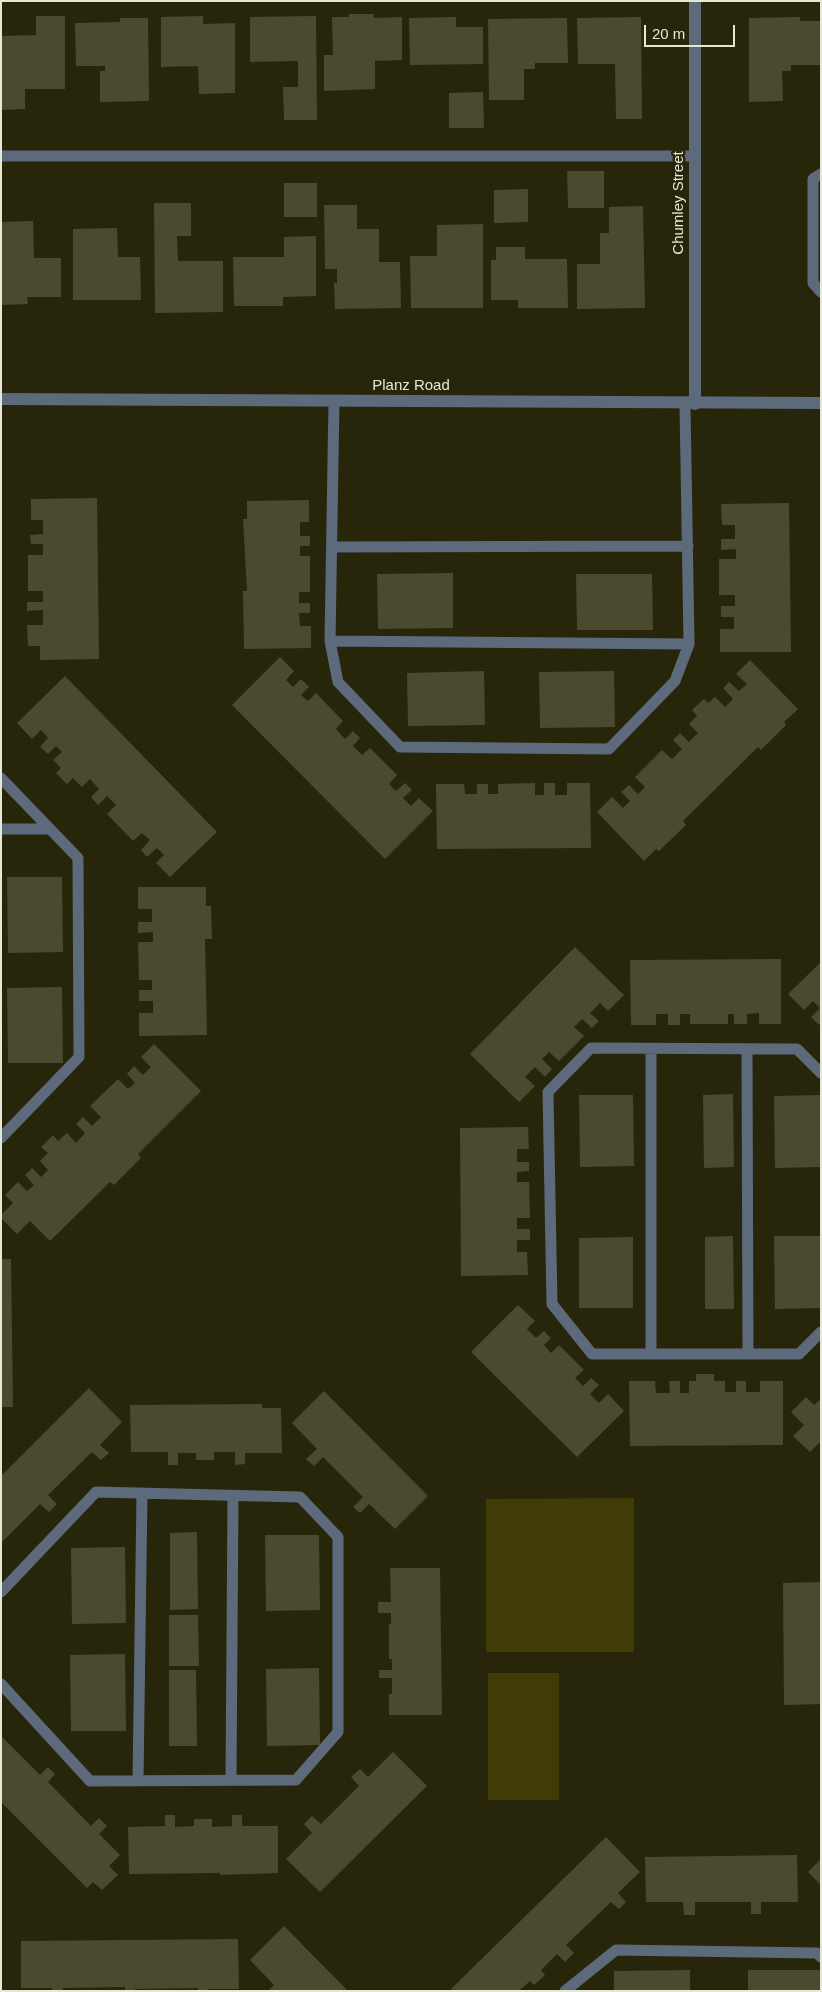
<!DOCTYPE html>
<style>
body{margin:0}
#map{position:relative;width:822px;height:1992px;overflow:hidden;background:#27260b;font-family:Helvetica,sans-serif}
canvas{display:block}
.frame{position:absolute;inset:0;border:2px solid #e7e7d7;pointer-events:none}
.scale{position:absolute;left:644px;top:25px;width:91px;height:22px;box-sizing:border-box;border:2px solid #e7e7d7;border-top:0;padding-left:6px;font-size:15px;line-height:18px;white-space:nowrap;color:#e7e7d7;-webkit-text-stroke:4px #27260b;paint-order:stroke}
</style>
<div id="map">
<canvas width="822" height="1992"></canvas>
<div class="frame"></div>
<div class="scale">20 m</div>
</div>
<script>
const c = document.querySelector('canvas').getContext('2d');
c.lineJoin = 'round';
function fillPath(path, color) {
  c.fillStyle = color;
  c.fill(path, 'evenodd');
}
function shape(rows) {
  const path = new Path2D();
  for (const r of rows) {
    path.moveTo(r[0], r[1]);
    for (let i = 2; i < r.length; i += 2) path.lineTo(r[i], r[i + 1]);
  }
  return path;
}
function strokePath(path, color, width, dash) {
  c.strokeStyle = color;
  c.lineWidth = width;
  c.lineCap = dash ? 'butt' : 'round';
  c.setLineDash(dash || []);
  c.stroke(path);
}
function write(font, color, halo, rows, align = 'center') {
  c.font = font + ' Helvetica,sans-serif';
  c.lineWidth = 5;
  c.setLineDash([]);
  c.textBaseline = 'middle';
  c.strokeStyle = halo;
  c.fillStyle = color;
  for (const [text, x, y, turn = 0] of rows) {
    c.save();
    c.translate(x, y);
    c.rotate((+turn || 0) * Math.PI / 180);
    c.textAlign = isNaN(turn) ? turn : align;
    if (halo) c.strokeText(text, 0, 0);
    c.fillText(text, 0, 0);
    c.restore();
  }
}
const green = shape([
 [634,1498,634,1652,486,1652,486,1499],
 [488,1673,559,1673,559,1800,488,1800]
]);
const building = shape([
 [349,14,374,14,374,18,402,17,402,60,375,61,375,89,324,91,324,55,333,55,332,17,349,17],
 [36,16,65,16,65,89,25,89,25,109,1,110,1,36,36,35],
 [203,16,203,24,235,23,235,93,199,94,198,66,161,67,161,17],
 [316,16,317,120,284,120,283,87,298,87,298,61,250,62,250,17],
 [456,17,456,27,483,27,483,64,410,65,409,18],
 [641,17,642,119,616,119,615,64,578,64,577,18],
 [800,17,800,21,820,21,821,65,791,65,791,71,782,71,783,101,749,102,749,18],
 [120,18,148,18,149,101,100,102,100,71,105,71,105,66,76,66,75,23,120,22],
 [567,18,568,63,535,63,535,69,524,69,524,100,489,100,488,19],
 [483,92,484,128,449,128,449,93],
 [567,171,604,171,604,208,568,208],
 [284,183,317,183,317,217,284,217],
 [528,189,528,222,494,223,494,190],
 [154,203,191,203,191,236,177,236,178,261,223,261,223,312,155,313],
 [324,205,357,205,357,229,379,229,379,262,400,262,401,308,335,309,334,283,337,283,337,269,325,269],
 [643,206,645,308,577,309,577,264,600,264,600,233,609,233,609,207],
 [33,221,34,258,61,258,61,297,27,297,28,304,1,305,1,222],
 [483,224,483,308,411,308,410,256,437,256,437,225],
 [117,228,118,257,140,257,141,300,73,300,73,229],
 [316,236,316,296,283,297,283,306,234,306,233,257,284,257,284,237],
 [496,247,525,247,525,259,567,259,568,308,518,308,518,300,491,300,491,260,496,260],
 [97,498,99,659,40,660,40,646,28,646,27,625,43,625,43,610,27,611,27,602,43,602,43,591,28,591,28,555,43,555,43,544,31,544,30,535,43,534,43,520,31,520,31,499],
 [309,500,309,522,300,522,300,536,310,536,310,546,300,546,300,556,310,556,310,592,299,592,299,603,310,603,310,613,299,613,300,626,311,626,311,648,244,649,243,591,247,591,243,519,247,519,247,501],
 [789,503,791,652,720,652,720,629,734,629,734,617,721,617,721,606,735,606,735,595,719,595,719,559,736,559,736,549,721,550,721,539,735,539,735,525,722,525,721,504],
 [453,573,453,628,378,629,377,574],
 [576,574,652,574,653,630,577,630],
 [280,657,294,671,286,680,293,687,301,679,309,687,301,695,308,701,316,693,343,721,336,729,345,739,353,731,360,738,353,746,362,755,370,748,397,775,389,784,396,791,405,783,412,790,403,798,411,806,419,798,433,811,385,859,232,705],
 [750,660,798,709,784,722,786,725,761,750,758,747,683,821,686,825,659,851,656,849,644,861,597,812,612,797,623,808,630,801,621,792,629,785,638,794,645,787,635,777,662,750,672,759,682,749,673,740,680,733,689,742,698,733,689,724,697,716,692,710,704,699,708,703,715,697,725,707,733,699,723,688,729,682,739,691,747,684,736,674],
 [484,671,485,725,408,726,407,673],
 [614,671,615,727,540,728,539,672],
 [65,676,217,832,170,877,156,863,164,855,157,848,147,857,141,850,150,840,142,833,133,841,107,814,116,805,107,796,98,805,91,797,99,789,90,779,82,787,73,778,67,784,56,773,61,768,53,760,62,752,56,746,48,754,40,747,48,738,41,730,32,739,17,723],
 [535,783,535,795,544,795,544,783,555,783,555,795,567,795,567,783,590,783,591,848,437,849,436,784,464,784,465,794,477,794,477,784,488,784,488,794,498,794,498,784],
 [7,877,62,877,63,952,8,953],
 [138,887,206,887,206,906,211,906,212,939,205,939,207,1035,139,1036,139,1013,153,1013,153,1001,139,1001,139,990,152,990,152,980,139,980,138,942,153,942,153,932,138,933,138,922,152,922,152,909,138,909],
 [575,947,624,995,608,1011,600,1003,590,1013,599,1021,592,1028,582,1019,574,1027,584,1036,559,1061,549,1052,542,1059,552,1069,545,1077,535,1067,525,1077,535,1086,519,1102,470,1054],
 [781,959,781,1024,759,1024,759,1013,747,1014,747,1024,734,1024,734,1014,728,1014,728,1024,690,1024,690,1014,680,1014,680,1025,668,1025,668,1014,656,1014,656,1025,631,1025,630,960],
 [821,962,821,1023,819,1025,811,1017,820,1008,813,1001,804,1010,788,994],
 [62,987,63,1063,8,1063,7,988],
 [154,1044,201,1091,138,1154,141,1158,114,1185,110,1182,50,1241,30,1221,17,1234,1,1218,1,1215,13,1203,5,1195,18,1182,27,1191,34,1185,25,1175,32,1168,41,1177,48,1170,40,1161,48,1153,41,1147,53,1135,58,1141,67,1133,76,1143,85,1133,76,1124,83,1117,92,1126,101,1117,90,1106,118,1079,128,1089,135,1083,127,1074,134,1066,143,1075,151,1067,141,1057],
 [733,1094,734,1167,704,1168,703,1095],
 [579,1095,633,1095,634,1166,580,1167],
 [821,1095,821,1167,775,1168,774,1096],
 [528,1127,529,1149,517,1149,517,1162,529,1162,529,1171,517,1172,517,1182,529,1182,530,1218,517,1218,517,1229,530,1229,530,1240,517,1240,517,1252,527,1252,528,1275,461,1276,460,1128],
 [733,1236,734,1309,705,1309,705,1237],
 [774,1236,821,1236,821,1308,775,1309],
 [633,1237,633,1308,579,1308,579,1238],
 [1,1259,11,1259,13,1407,1,1407],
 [518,1305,535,1321,527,1329,536,1338,544,1331,551,1338,544,1345,551,1353,559,1345,584,1370,575,1378,583,1386,591,1378,599,1385,590,1394,599,1403,608,1394,624,1411,577,1457,471,1352],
 [696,1374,714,1374,714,1381,725,1381,725,1392,736,1392,736,1381,746,1381,746,1392,760,1392,760,1381,783,1381,783,1445,630,1446,629,1381,655,1381,656,1393,670,1393,669,1381,680,1381,680,1393,689,1393,689,1381,696,1381],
 [89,1388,122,1422,100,1445,109,1453,101,1460,92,1452,48,1495,57,1504,49,1512,40,1504,1,1543,1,1476],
 [324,1391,428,1496,395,1529,369,1504,360,1513,353,1507,363,1497,323,1457,314,1466,306,1459,317,1449,292,1423],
 [806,1397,814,1405,821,1399,821,1444,819,1443,810,1452,793,1436,804,1425,791,1412],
 [262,1404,262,1408,281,1408,282,1453,245,1453,245,1464,235,1465,235,1452,214,1452,214,1460,196,1460,196,1453,178,1453,178,1465,168,1465,168,1452,131,1452,130,1405],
 [197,1532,198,1609,170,1610,170,1533],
 [265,1535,319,1535,320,1610,266,1611],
 [125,1547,126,1623,72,1624,71,1548],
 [390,1568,440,1568,442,1715,389,1715,389,1694,392,1694,392,1678,379,1678,379,1670,392,1670,392,1659,389,1659,389,1624,391,1624,391,1613,378,1613,378,1602,391,1602],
 [821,1582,821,1704,784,1705,783,1583],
 [169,1615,198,1615,199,1666,169,1666],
 [125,1654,126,1731,71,1731,70,1655],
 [319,1668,320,1745,267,1746,266,1669],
 [169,1670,196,1670,197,1746,169,1746],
 [1,1736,40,1775,48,1767,55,1774,48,1782,91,1826,99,1818,107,1826,99,1834,120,1855,109,1866,118,1875,102,1890,93,1882,87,1888,1,1802],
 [393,1752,427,1786,320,1892,286,1859,312,1833,304,1824,312,1816,321,1824,359,1786,351,1777,360,1769,368,1777],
 [165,1815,175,1815,175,1827,194,1826,194,1819,212,1819,212,1827,232,1826,232,1815,242,1815,242,1826,278,1826,278,1873,220,1875,220,1873,129,1874,128,1827,165,1826],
 [606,1837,640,1872,618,1893,626,1902,619,1909,611,1902,566,1945,574,1953,565,1962,557,1954,541,1970,545,1975,534,1985,530,1981,519,1991,453,1991,451,1989],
 [797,1855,798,1902,761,1902,761,1914,751,1914,751,1902,695,1902,695,1915,684,1915,683,1902,646,1902,645,1857],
 [821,1859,821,1885,808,1872],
 [284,1926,348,1991,268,1991,274,1985,250,1960],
 [238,1939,239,1989,208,1989,208,1991,198,1991,198,1988,135,1989,135,1991,125,1991,125,1987,63,1988,63,1991,52,1991,52,1988,21,1988,21,1941],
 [690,1970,690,1991,614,1991,614,1971],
 [748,1970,821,1970,821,1991,748,1991]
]);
const service = shape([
 [1,156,695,156],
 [821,174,813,179,813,283,821,292],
 [334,401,330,641,338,682,400,747,609,749,675,681,689,644,685,404],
 [332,547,688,546],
 [330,641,689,644],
 [1,778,78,858,79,1057,1,1138],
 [1,829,50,829],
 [651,1049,651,1354],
 [747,1049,748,1354],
 [821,1073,797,1049,591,1048,548,1092,552,1304,592,1354,799,1354,821,1332],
 [1,1592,96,1492,300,1497,338,1537,338,1732,296,1780,90,1781,1,1684],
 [231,1780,233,1496],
 [138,1781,142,1493],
 [565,1991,616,1950,817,1953,821,1957]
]);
const minor = shape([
 [695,1,695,404]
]);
const tertiary = shape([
 [1,399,821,403]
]);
const streetNames = [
 ["Chumley Street",679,203,-90],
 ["Planz Road",411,386]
];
fillPath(green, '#3f3c06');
fillPath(building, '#4b4a2f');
strokePath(service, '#5c6a7b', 11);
strokePath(minor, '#5c6a7b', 12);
strokePath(tertiary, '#5c6a7b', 12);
write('15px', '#e7e7d7', '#27260b', streetNames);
</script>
